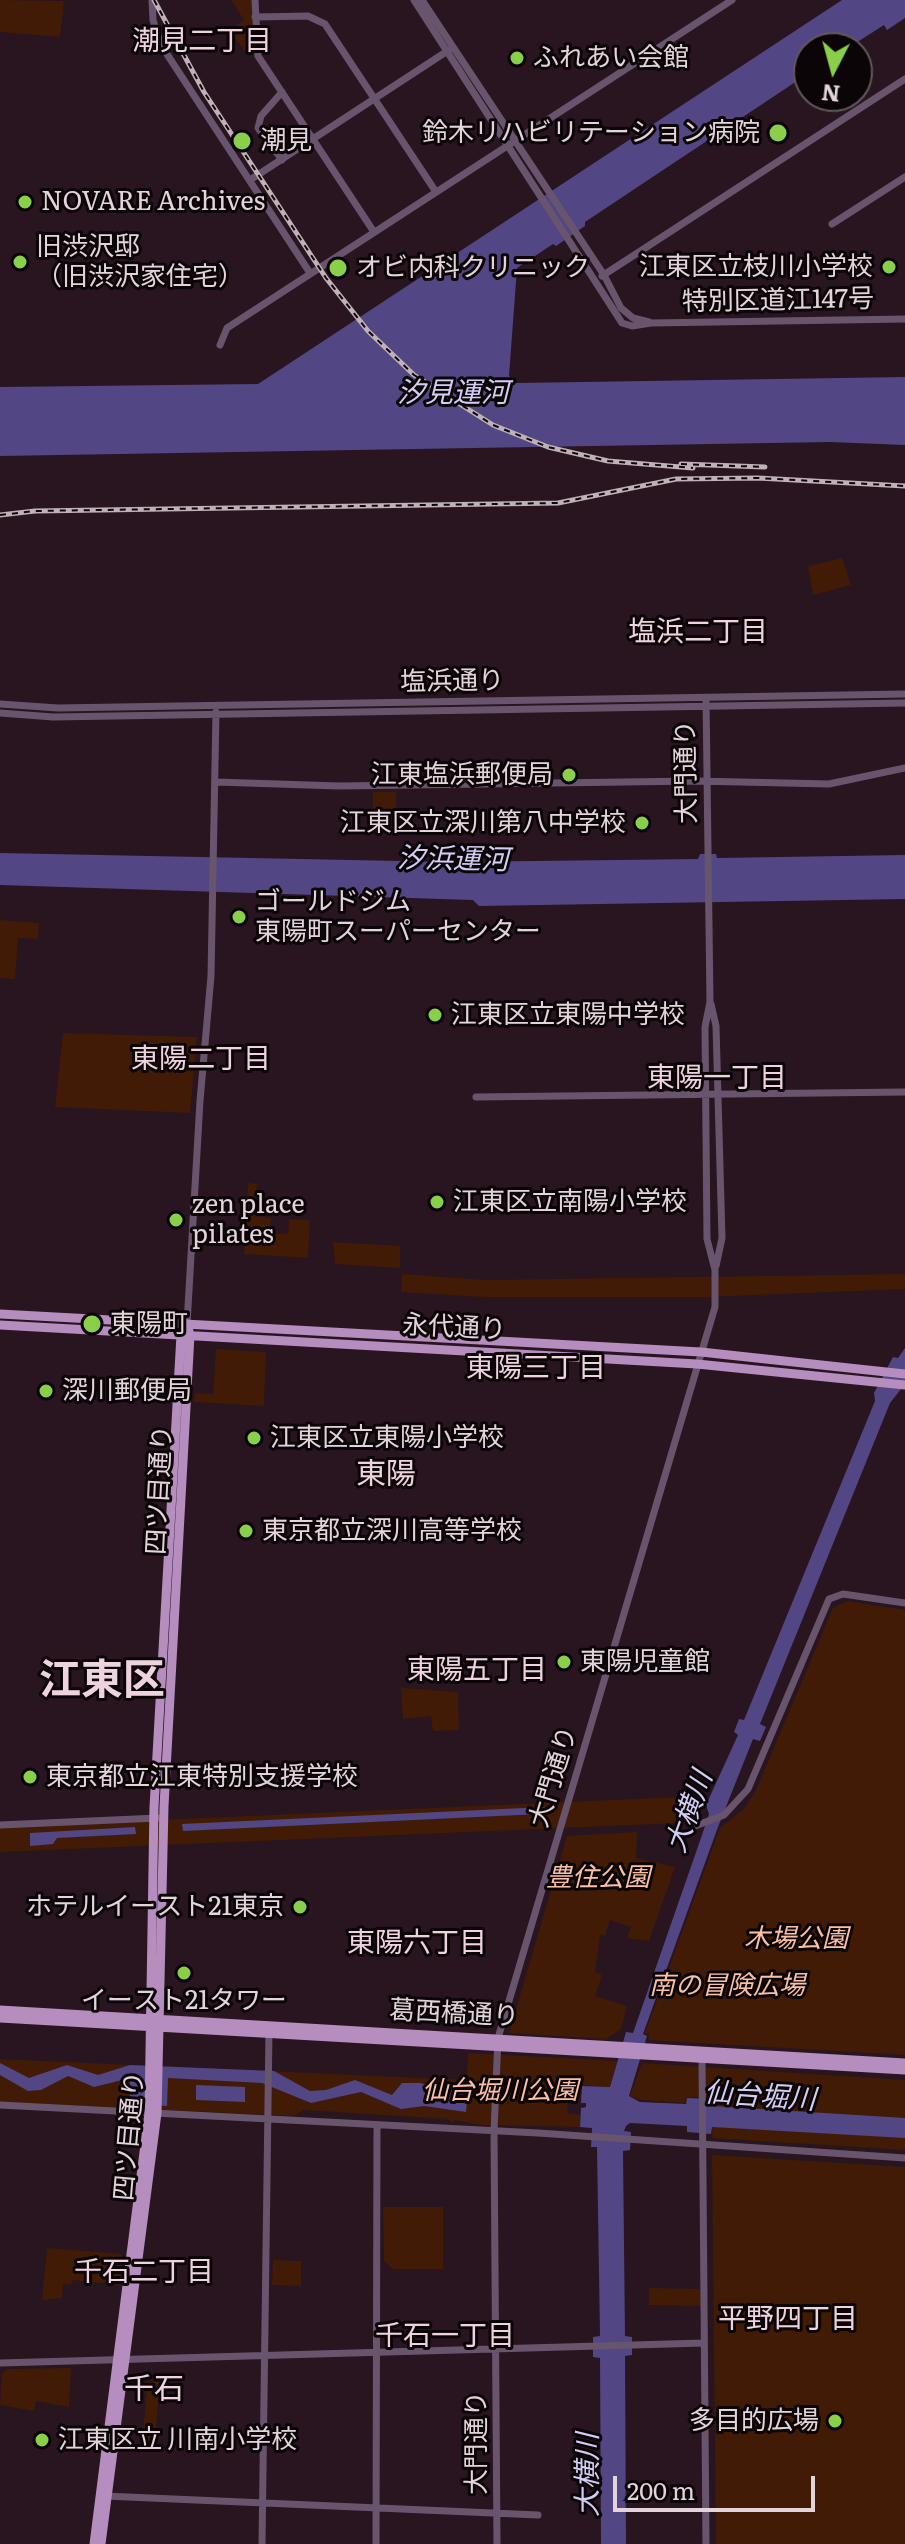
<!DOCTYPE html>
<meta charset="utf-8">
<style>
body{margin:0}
#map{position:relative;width:905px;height:2544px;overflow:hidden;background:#28151f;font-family:Literata,serif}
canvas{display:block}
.north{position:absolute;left:793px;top:32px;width:80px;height:80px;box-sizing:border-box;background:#0c0508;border:2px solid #62585c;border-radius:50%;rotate:186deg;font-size:22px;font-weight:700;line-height:32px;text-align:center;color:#e2d4da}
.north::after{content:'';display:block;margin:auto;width:28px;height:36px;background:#89cf49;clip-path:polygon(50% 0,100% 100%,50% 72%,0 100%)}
.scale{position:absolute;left:613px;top:2476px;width:202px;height:36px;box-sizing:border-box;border:4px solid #e2d4da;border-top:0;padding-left:10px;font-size:24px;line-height:28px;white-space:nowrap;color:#e2d4da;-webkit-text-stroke:6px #0c0508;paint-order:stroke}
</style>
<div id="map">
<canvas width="905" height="2544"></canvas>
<div class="north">N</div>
<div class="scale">200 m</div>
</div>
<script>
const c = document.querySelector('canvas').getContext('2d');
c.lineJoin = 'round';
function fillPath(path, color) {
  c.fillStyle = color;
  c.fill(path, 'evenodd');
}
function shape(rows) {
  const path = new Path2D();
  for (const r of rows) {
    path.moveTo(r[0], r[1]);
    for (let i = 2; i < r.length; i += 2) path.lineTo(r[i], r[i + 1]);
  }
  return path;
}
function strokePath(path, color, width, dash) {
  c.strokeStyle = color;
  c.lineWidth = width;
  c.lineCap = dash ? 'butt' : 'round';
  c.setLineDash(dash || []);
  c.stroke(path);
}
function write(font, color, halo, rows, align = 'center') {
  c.font = font + ' Literata,"Noto Sans JP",serif';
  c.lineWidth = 6;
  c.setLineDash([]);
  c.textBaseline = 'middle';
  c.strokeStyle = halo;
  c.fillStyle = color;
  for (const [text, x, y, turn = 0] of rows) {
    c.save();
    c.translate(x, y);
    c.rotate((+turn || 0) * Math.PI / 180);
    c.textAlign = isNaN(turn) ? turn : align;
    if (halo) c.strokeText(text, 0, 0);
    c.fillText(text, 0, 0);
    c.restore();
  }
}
const green = shape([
 [0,0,64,1,60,37,0,32],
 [231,0,252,0,254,45,245,51,229,30,244,20],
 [842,558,851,585,813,595,808,566],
 [396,792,396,833,373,833,373,792],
 [0,920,39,923,38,939,18,938,15,979,0,978],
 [63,1033,197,1037,190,1113,55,1107],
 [248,1183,257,1184,255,1216,271,1218,270,1233,288,1234,289,1219,310,1220,308,1258,244,1254],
 [333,1242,400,1246,400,1268,335,1264],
 [402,1274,485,1280,905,1274,905,1289,706,1297,483,1297,401,1292],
 [216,1349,266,1352,264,1406,194,1402,195,1393,213,1394],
 [847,1601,905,1610,905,2055,648,2040,649,2034,645,2033,720,1828,744,1809,756,1790,833,1608],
 [401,1688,458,1692,459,1730,433,1731,431,1716,403,1719],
 [680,1797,679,1823,0,1852,0,1827],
 [637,1832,636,1858,675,1867,649,1941,627,1938,631,1927,610,1920,605,1936,600,1935,595,1972,602,1975,595,1996,627,2006,621,2029,606,2039,509,2033,567,1836],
 [468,2053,617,2061,610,2087,582,2085,581,2095,569,2095,567,2113,580,2115,580,2127,481,2125,454,2120,453,2125,449,2119,304,2110,294,2116,0,2102,0,2059,467,2080],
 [642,2063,905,2080,905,2150,712,2138,713,2098,686,2097,685,2103,641,2100,630,2096],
 [712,2155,905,2167,905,2544,716,2544],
 [383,2207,443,2207,443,2269,393,2269,384,2261],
 [47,2248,122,2254,120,2285,72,2280,71,2285,63,2284,62,2298,42,2300],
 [273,2260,301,2261,301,2286,272,2285],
 [649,2288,701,2289,701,2306,649,2305],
 [71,2368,69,2407,36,2401,34,2411,0,2405,2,2374,7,2369],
 [147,2382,160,2382,154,2449,142,2448]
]);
const water = shape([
 [842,0,905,0,905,18,887,30,884,25,848,48,809,48,809,73,585,222,585,226,556,246,553,244,517,268,509,376,516,383,905,377,905,445,830,442,0,456,0,387,258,384],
 [0,853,451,862,698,859,700,854,716,854,717,858,905,855,905,899,479,906,473,900,0,885],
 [905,1348,905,1384,890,1403,760,1724,766,1727,760,1741,753,1739,718,1827,643,2034,647,2036,629,2096,640,2102,686,2104,687,2098,712,2099,712,2106,905,2118,905,2138,712,2127,711,2134,687,2132,687,2126,630,2123,626,2126,624,2131,631,2132,630,2150,623,2151,625,2336,632,2337,632,2355,625,2356,626,2544,601,2544,600,2358,593,2357,593,2337,600,2336,597,2147,591,2147,592,2128,580,2127,581,2108,586,2107,586,2103,581,2103,582,2086,610,2087,626,2032,633,2033,702,1835,709,1814,706,1805,738,1735,734,1732,739,1719,744,1720,875,1401,874,1393,893,1357,898,1358],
 [545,1807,545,1818,540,1814,183,1831,182,1824],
 [135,1827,136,1834,57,1838,53,1844,30,1846,30,1833],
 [0,2063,29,2078,67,2065,98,2075,130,2065,274,2071,310,2091,326,2090,355,2080,392,2095,402,2083,420,2083,446,2090,468,2089,466,2112,424,2106,401,2109,361,2092,311,2103,262,2083,168,2078,167,2106,138,2104,130,2102,130,2078,94,2087,68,2076,41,2090,28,2091,0,2075],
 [196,2085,245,2087,245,2102,196,2100]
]);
const minor = shape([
 [152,0,153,20,161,45,310,273],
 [255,0,258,56,374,232],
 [414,0,622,323,632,326,651,323,905,319],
 [422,0,604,275,621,308,633,318,649,322],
 [255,17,308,16,325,24,436,192],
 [282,160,258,128,261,116,282,92],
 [250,180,449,50],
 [832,224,905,177],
 [602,276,905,79],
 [220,345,227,328,732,0],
 [0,704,58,708,905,694],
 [0,713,53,717,905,703],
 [216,782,339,786,696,781,829,784,905,768],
 [711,1004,716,1026,722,1238,716,1266],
 [476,1097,905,1092],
 [187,1324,200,1101,211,976,216,712],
 [0,1825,158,1818],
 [695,1826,724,1815,748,1789,829,1599,843,1594,905,1603],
 [702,2058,706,2544],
 [0,2105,538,2133,905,2158],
 [0,2363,704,2343],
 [105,2496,538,2515],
 [262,2544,269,2031],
 [376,2544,377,2125],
 [497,2544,494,2131,498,2038,715,1307,715,1270,707,1239,705,1027,710,1002,706,698]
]);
const major = shape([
 [0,1314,701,1352,905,1374],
 [0,1325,697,1364,905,1385],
 [0,2010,905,2063],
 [0,2018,905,2070],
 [94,2544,149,2113,154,1807,181,1335,187,1324],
 [101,2544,157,2113,164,1806,190,1335,187,1324]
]);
const rail = shape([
 [154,0,204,92,326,278,368,331,414,375,493,425,548,447,608,461,693,468],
 [681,464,765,467],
 [0,515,35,511,558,503,676,479,758,478,905,486]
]);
const markers = [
 [517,58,8,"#89cf49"],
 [778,133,10,"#89cf49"],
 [242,141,10,"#89cf49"],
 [25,202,8,"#89cf49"],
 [20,262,8,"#89cf49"],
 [889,267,8,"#89cf49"],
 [338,268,10,"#89cf49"],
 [569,775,8,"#89cf49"],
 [642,823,8,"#89cf49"],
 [239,917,8,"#89cf49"],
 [435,1015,8,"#89cf49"],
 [437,1202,8,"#89cf49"],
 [176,1220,8,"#89cf49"],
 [92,1324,10,"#89cf49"],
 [46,1391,8,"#89cf49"],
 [254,1438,8,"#89cf49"],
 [246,1531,8,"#89cf49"],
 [564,1662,8,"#89cf49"],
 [30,1777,8,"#89cf49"],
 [300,1907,8,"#89cf49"],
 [184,1973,8,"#89cf49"],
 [835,2421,8,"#89cf49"],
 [42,2440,8,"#89cf49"]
];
const poiNames = [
 ["ふれあい会館",533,58],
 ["鈴木リハビリテーション病院",760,133,"right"],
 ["潮見",260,141],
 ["NOVARE Archives",41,202],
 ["旧渋沢邸",36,247],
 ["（旧渋沢家住宅）",36,277],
 ["江東区立枝川小学校",873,267,"right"],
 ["オビ内科クリニック",356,268],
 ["江東塩浜郵便局",553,775,"right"],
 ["江東区立深川第八中学校",626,823,"right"],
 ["ゴールドジム",255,902],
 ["東陽町スーパーセンター",255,932],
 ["江東区立東陽中学校",451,1015],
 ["江東区立南陽小学校",453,1202],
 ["zen place",192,1205],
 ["pilates",192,1235],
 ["東陽町",110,1324],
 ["深川郵便局",62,1391],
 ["江東区立東陽小学校",270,1438],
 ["東京都立深川高等学校",262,1531],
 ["東陽児童館",580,1662],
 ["東京都立江東特別支援学校",46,1777],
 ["ホテルイースト21東京",284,1907,"right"],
 ["イースト21タワー",184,2001,"center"],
 ["多目的広場",819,2421,"right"],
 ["江東区立 川南小学校",58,2440]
];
const streetNames = [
 ["特別区道江147号",778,301,-1],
 ["塩浜通り",452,682,-1],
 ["大門通り",687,772,-91],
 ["永代通り",454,1328,3],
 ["四ツ目通り",160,1490,-87],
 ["大門通り",554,1777,-73],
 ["葛西橋通り",454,2014,3],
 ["四ツ目通り",130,2136,-85],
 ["大門通り",477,2443,-90]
];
const parkNames = [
 ["豊住公園",598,1878],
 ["木場公園",796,1939],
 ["南の冒険広場",727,1986],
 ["仙台堀川公園",500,2091]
];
const neighbourhoodNames = [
 ["潮見二丁目",202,42],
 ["塩浜二丁目",698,633],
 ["東陽二丁目",201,1060],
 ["東陽一丁目",717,1079],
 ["東陽三丁目",536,1369],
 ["東陽五丁目",477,1671],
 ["東陽六丁目",417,1944],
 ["千石二丁目",144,2273],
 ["平野四丁目",788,2320],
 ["千石一丁目",445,2337]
];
const waterNames = [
 ["汐見運河",453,394],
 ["汐浜運河",453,860,1],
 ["大横川",690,1812,-70],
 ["仙台堀川",760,2097,4],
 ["大横川",589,2475,-90]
];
const quarterNames = [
 ["東陽",386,1475],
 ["千石",154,2390]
];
const townNames = [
 ["江東区",102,1682]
];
fillPath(green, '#411b06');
fillPath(water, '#524684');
strokePath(minor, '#68556d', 7);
strokePath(major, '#b58dbf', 9);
strokePath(rail, '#c0b1b8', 5);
strokePath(rail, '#0c0508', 2, [6]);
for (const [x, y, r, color] of markers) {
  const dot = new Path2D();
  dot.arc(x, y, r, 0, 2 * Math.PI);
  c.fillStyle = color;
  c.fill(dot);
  strokePath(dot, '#0c0508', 3);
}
write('26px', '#e2d4da', '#0c0508', poiNames, 'left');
write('26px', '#e2d4da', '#0c0508', streetNames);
write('italic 26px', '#fac0a4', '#0c0508', parkNames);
write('28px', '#eed3df', '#0c0508', neighbourhoodNames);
write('italic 28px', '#d2cdf3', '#0c0508', waterNames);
write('30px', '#eed3df', '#0c0508', quarterNames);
write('bold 42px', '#eed3df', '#0c0508', townNames);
</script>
